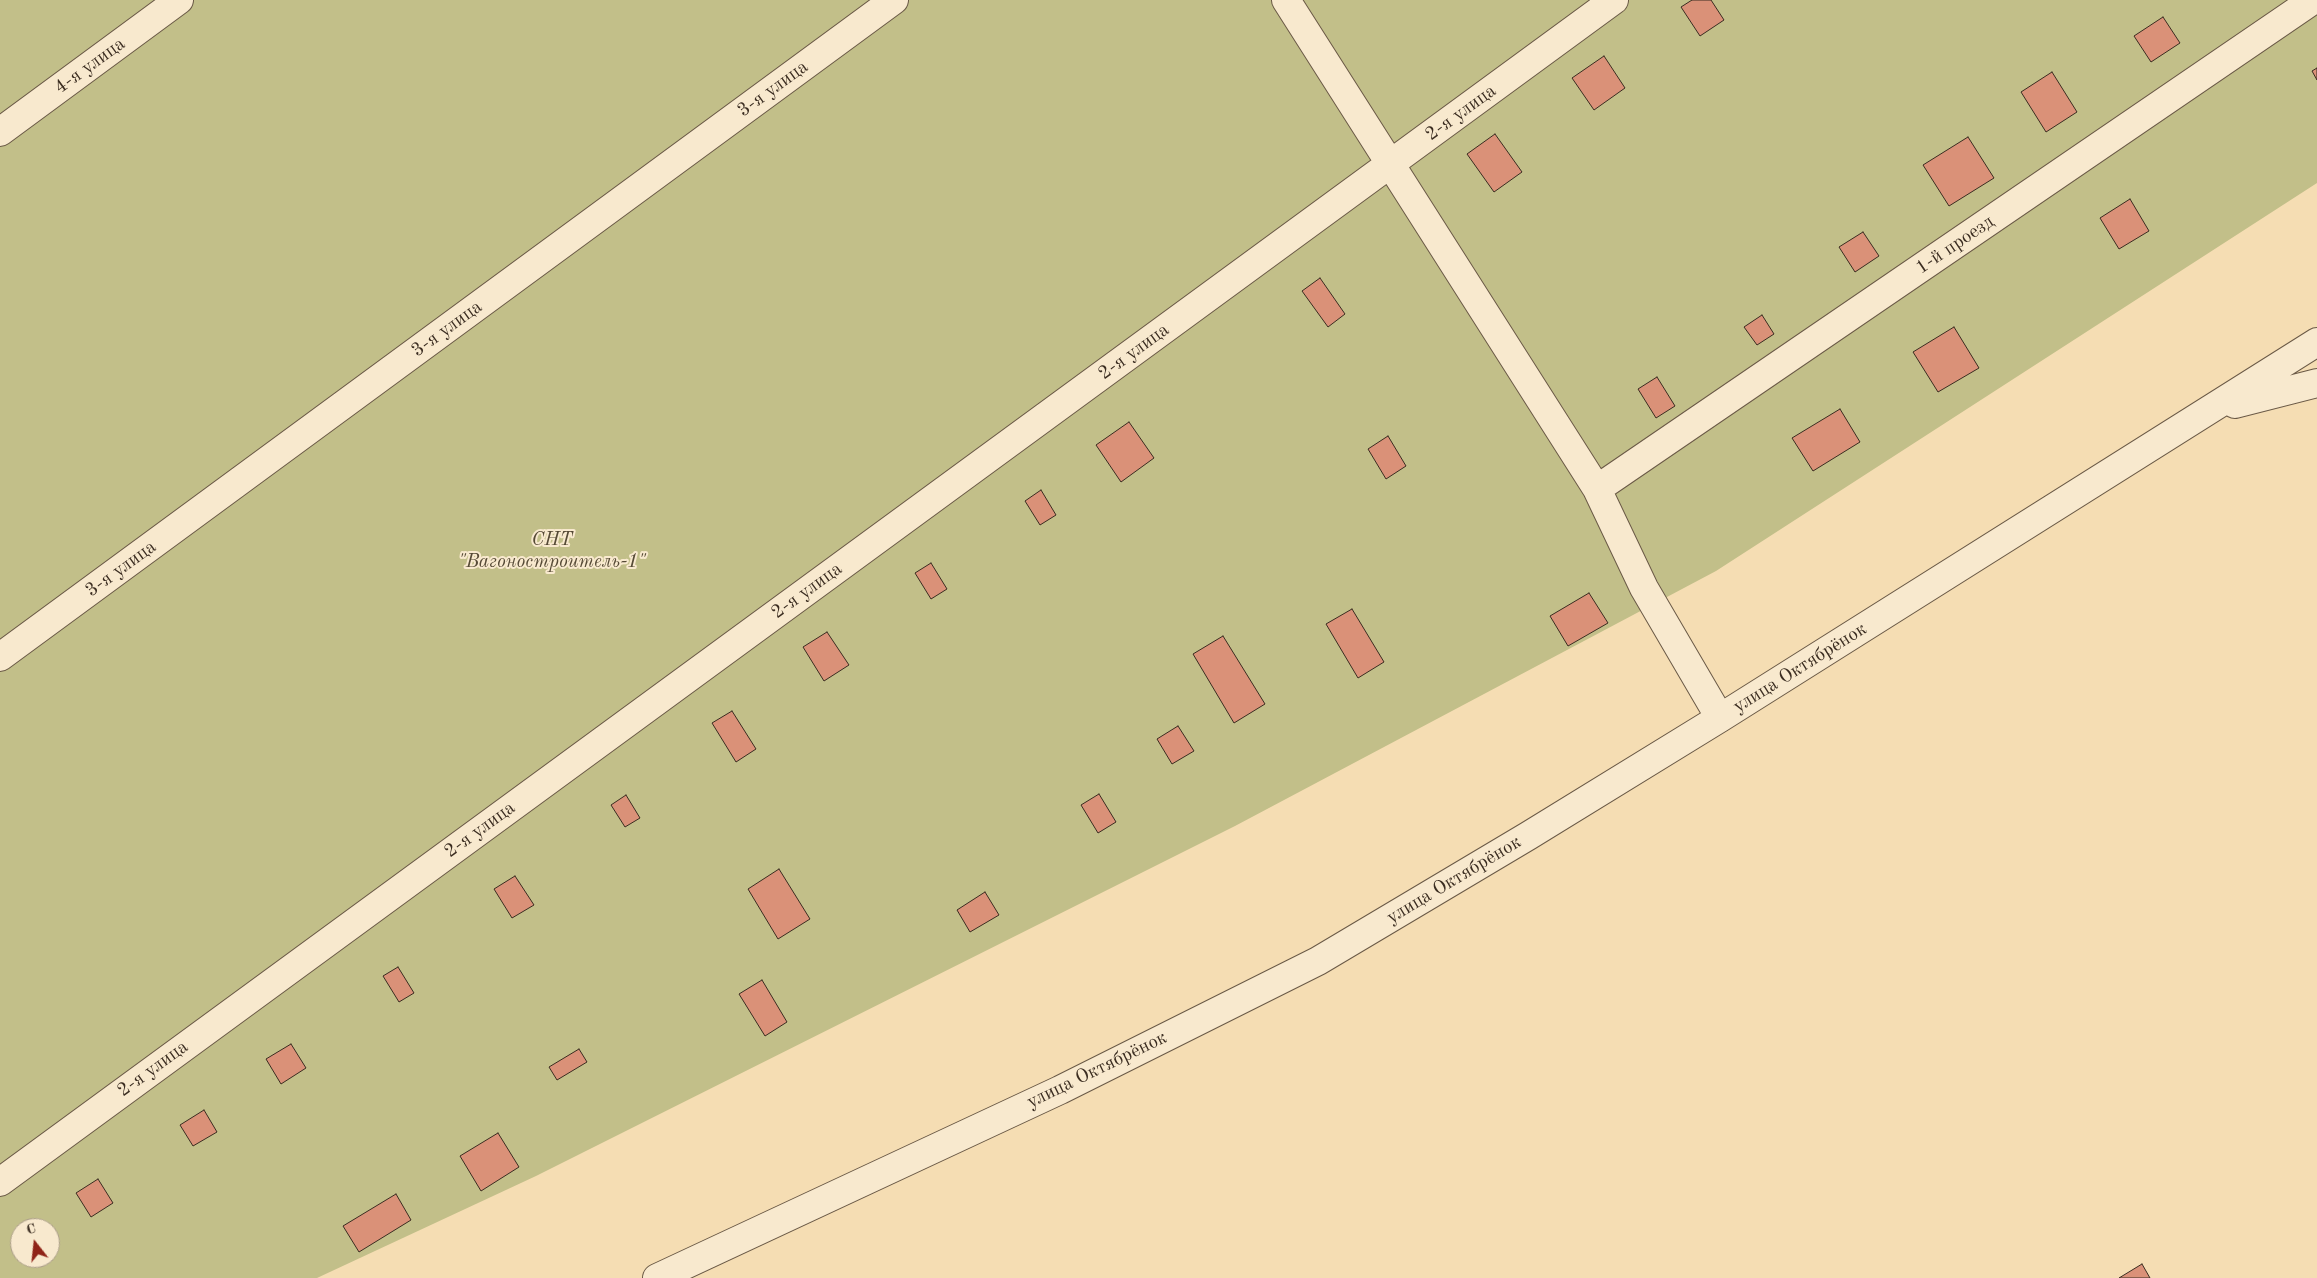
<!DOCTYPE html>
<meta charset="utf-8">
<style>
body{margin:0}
#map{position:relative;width:2317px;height:1278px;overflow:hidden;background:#f5ddb3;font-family:"Old Standard TT",serif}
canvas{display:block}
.north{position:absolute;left:10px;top:1218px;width:50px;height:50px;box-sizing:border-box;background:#f8e9ce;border:1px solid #ac9e89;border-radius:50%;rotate:344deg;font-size:14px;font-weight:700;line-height:20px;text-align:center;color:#3b2d21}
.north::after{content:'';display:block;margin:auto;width:18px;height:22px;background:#8f2418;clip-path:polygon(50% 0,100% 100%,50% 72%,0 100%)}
</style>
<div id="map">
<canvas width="2317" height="1278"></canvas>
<div class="north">С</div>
</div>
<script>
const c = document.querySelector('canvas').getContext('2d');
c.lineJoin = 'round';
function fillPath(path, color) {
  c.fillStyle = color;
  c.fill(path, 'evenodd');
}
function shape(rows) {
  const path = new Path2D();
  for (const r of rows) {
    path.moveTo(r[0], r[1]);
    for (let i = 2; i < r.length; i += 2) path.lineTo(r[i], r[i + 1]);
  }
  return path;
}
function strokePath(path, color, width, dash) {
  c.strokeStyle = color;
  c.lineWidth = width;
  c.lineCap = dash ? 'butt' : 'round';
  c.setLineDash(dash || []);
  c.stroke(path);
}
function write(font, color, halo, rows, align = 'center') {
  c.font = font + ' "Old Standard TT",serif';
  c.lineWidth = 4;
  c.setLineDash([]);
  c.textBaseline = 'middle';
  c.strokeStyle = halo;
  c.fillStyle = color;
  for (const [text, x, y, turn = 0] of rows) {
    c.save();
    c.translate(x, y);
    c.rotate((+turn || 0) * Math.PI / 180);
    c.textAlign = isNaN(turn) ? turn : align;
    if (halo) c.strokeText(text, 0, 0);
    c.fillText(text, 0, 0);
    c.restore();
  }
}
const green = shape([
 [0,0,2317,0,2317,183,1716,571,1235,826,536,1176,317,1278,0,1278],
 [20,1228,50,1228,50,1258,20,1258]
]);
const building = shape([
 [1692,0,1711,0,1724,20,1700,36,1681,7,1692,0],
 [2163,17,2180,43,2151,62,2134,36,2163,17],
 [1604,56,1625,88,1594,110,1572,78,1604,56],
 [2317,68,2317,80,2312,71,2317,68],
 [2052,72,2077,112,2046,132,2021,92,2052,72],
 [1495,134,1522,172,1494,192,1467,154,1495,134],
 [1968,137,1994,178,1949,206,1923,165,1968,137],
 [2130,199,2149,231,2119,249,2100,218,2130,199],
 [1863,232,1879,256,1855,272,1839,247,1863,232],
 [1320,278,1345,314,1328,327,1302,291,1320,278],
 [1762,315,1774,334,1757,345,1744,327,1762,315],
 [1954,327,1979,368,1938,392,1913,352,1954,327],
 [1657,377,1675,406,1656,418,1638,389,1657,377],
 [1840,409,1860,442,1813,471,1792,438,1840,409],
 [1129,422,1154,458,1121,482,1096,445,1129,422],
 [1388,436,1406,466,1386,479,1368,449,1388,436],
 [1041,490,1056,515,1040,525,1025,501,1041,490],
 [931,563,947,589,931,599,915,573,931,563],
 [1589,593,1608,623,1568,646,1550,616,1589,593],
 [1352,609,1384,662,1358,678,1326,624,1352,609],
 [827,632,849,665,824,681,803,647,827,632],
 [1223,636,1265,704,1234,723,1193,654,1223,636],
 [732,711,756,749,736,762,712,723,732,711],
 [1178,726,1194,751,1172,764,1157,739,1178,726],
 [1099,794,1116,822,1098,833,1081,805,1099,794],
 [626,795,640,818,625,827,611,805,626,795],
 [779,869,810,919,778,939,748,889,779,869],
 [515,876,534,905,512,918,494,889,515,876],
 [985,892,999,915,970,932,957,910,985,892],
 [398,967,414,993,399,1002,383,976,398,967],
 [762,980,787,1022,765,1036,739,994,762,980],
 [291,1044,306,1068,281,1084,266,1059,291,1044],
 [579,1049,587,1062,557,1080,549,1067,579,1049],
 [204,1110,217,1132,193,1146,180,1125,204,1110],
 [498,1133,519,1167,481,1191,460,1156,498,1133],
 [98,1179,113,1203,91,1217,76,1193,98,1179],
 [396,1194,411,1220,359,1252,343,1226,396,1194],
 [2142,1264,2150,1278,2119,1278,2142,1264]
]);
const minor = shape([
 [1286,0,1597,489,1644,588,1720,718],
 [0,132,179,0],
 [2235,404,2317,383],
 [1597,489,2313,0],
 [0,657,894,0],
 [0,1182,1614,0],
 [657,1278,1060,1090,1318,961,1528,836,1720,718,2317,342]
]);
const streetNames = [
 ["4-я улица",90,66,-36],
 ["3-я улица",773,89,-36],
 ["2-я улица",1461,113,-36],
 ["1-й проезд",1955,245,-34],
 ["3-я улица",447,329,-36],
 ["2-я улица",1134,352,-36],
 ["3-я улица",121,569,-36],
 ["2-я улица",807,591,-36],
 ["улица Октябрёнок",1800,668,-32],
 ["2-я улица",480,830,-36],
 ["улица Октябрёнок",1454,880,-31],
 ["2-я улица",153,1069,-36],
 ["улица Октябрёнок",1097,1070,-26]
];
const parkNames = [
 ["СНТ",552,540],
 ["\"Вагоностроитель-1\"",552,562]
];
fillPath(green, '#c2bf89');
fillPath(building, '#da9178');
strokePath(building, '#3b2d21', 1);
strokePath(minor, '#6a5946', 30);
strokePath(minor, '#f8e9ce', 28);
write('19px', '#3b2d21', '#f8e9ce', streetNames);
write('italic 19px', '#564a36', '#f8e9ce', parkNames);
</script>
